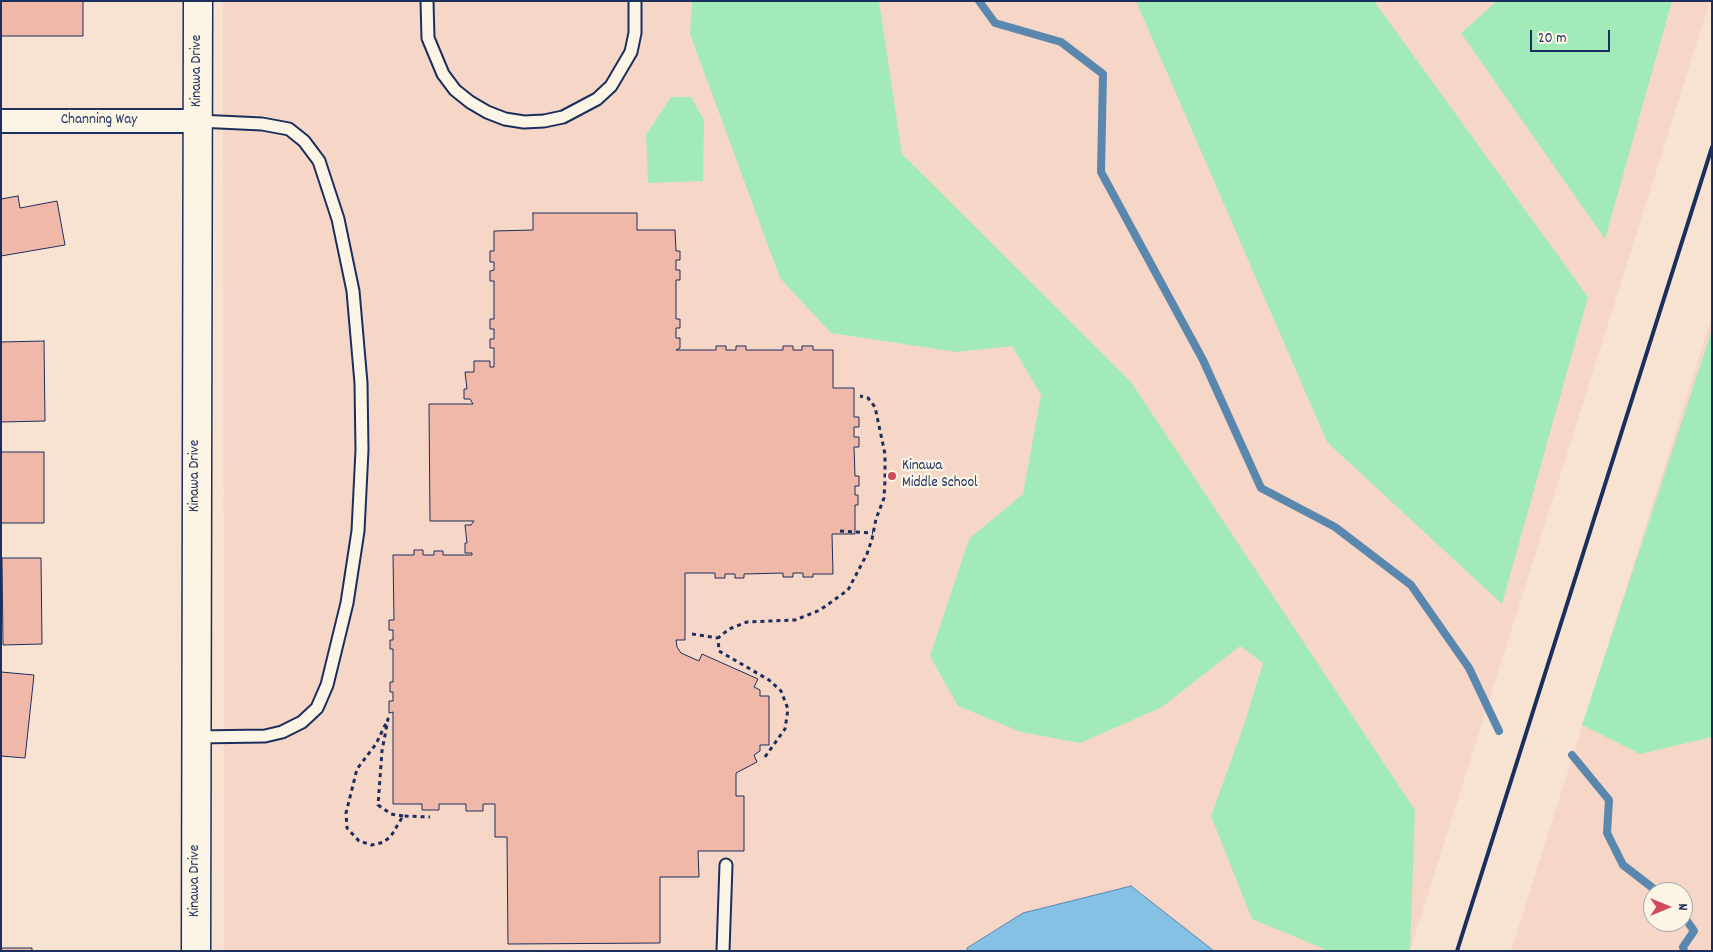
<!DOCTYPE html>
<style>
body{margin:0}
#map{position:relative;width:1713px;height:952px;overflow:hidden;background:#f8e3d3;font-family:Dekko,sans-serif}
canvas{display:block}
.frame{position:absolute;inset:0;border:2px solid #1b2f5e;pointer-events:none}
.north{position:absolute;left:1643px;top:882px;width:50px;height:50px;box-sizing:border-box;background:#fcf5e5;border:1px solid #a2a6af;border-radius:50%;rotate:90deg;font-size:14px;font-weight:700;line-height:20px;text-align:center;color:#1b2f5e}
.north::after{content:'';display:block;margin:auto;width:18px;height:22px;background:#d1495b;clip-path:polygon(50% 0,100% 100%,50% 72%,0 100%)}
.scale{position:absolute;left:1530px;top:30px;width:80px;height:22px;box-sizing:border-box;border:2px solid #1b2f5e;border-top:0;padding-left:6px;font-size:15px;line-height:18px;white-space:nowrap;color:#1b2f5e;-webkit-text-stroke:4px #fcf5e5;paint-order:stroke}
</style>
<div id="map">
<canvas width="1713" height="952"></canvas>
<div class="frame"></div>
<div class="north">N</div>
<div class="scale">20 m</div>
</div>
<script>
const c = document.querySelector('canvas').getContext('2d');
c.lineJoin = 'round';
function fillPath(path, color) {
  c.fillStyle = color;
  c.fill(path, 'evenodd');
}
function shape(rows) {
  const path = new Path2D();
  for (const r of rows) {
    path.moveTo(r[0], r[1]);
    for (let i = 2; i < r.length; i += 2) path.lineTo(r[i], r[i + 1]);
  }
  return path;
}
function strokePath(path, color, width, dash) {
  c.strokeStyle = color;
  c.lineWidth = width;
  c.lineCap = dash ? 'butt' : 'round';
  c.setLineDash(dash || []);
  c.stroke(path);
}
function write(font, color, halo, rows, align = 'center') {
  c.font = font + ' Dekko,sans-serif';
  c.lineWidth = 4.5;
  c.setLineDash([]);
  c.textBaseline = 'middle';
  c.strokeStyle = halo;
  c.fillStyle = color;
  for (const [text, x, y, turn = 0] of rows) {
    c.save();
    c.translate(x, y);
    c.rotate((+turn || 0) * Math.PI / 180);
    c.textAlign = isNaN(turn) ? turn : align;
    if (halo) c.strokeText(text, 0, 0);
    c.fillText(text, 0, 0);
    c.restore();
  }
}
const built = shape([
 [223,1,1710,1,1410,951,224,951],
 [1712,316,1712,951,1511,951],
 [1653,892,1683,892,1683,922,1653,922]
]);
const green = shape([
 [692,1,879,1,902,154,1131,382,1415,810,1410,951,1329,951,1252,919,1211,816,1244,725,1263,663,1240,646,1162,707,1080,743,1021,732,958,706,930,656,969,539,1023,494,1041,395,1012,346,956,352,831,333,780,278,690,34],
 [1136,1,1374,1,1588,297,1502,604,1327,442],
 [1497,1,1672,1,1605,239,1461,33],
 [671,97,691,97,704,120,703,181,648,183,646,135],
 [1712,330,1712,737,1640,754,1582,725]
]);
const water = shape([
 [1131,886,1214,951,967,951,967,948,1023,913,1131,886]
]);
const stream = shape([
 [979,1,995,23,1061,42,1103,74,1101,172,1203,360,1261,488,1335,527,1411,585,1469,668,1499,731],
 [1572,755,1609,800,1607,833,1623,865,1658,892],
 [1683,915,1694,931,1683,947,1684,951]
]);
const building = shape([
 [1,1,83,1,83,36,1,36,1,1],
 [18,196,20,208,57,201,65,245,1,256,1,199,18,196],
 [533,213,637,213,637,230,675,230,676,251,680,251,680,260,676,260,676,270,680,270,680,280,676,280,676,319,680,319,680,328,676,328,676,338,680,338,680,348,676,350,716,350,716,346,726,346,726,350,736,350,736,346,746,346,746,350,783,350,783,346,793,346,793,350,802,350,802,346,813,346,813,350,833,350,833,388,854,388,854,417,859,417,859,427,854,427,854,437,859,437,859,447,854,447,855,476,859,476,859,486,855,486,855,495,858,495,858,505,855,505,855,534,832,534,833,574,813,574,813,577,803,577,803,573,793,573,793,577,783,577,783,573,744,574,744,578,735,578,735,574,725,574,725,578,715,578,715,573,685,573,685,640,676,640,677,647,681,653,699,661,702,654,758,679,754,687,760,690,760,696,769,696,769,745,760,745,760,751,754,755,757,762,736,773,736,796,744,796,744,851,698,851,699,877,660,877,660,943,508,944,507,837,495,837,495,804,483,804,483,811,466,811,466,804,439,804,439,810,422,810,422,804,393,804,393,712,389,713,389,701,393,701,393,692,390,692,390,682,393,682,393,649,390,649,390,640,393,640,393,630,389,630,389,620,394,620,393,555,414,555,414,550,423,550,423,555,434,555,434,551,443,551,443,555,472,555,472,553,465,553,465,543,467,543,465,525,471,525,474,521,430,521,429,404,473,404,470,399,464,399,464,389,467,389,465,372,474,372,474,361,490,361,490,367,494,367,494,348,490,348,490,339,494,339,494,329,490,329,490,319,494,319,494,281,490,281,490,271,494,270,494,262,490,262,490,251,494,251,494,231,533,230,533,213],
 [44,341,45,421,1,422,1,342,44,341],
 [1,452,44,452,44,523,1,523,1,452],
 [2,558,41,558,42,644,3,645,2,558],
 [1,672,34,675,25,758,1,756,1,672],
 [1,948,32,948,32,951,1,951,1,948]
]);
const path = shape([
 [840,531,873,533],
 [692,634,718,638],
 [765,757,785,729,788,709,781,691,769,680,719,651,718,638,729,629,747,622,795,620,820,610,848,590,867,554,872,539,876,519,884,498,885,480,885,454,875,407,868,398,860,396],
 [403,816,391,814,378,805,382,751,388,719,376,744,357,769,346,813,347,828,359,841,372,845,384,842,391,836,403,816,430,817]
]);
const service = shape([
 [427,1,428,38,443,74,455,90,470,102,487,112,505,119,524,122,544,121,563,117,597,99,611,86,631,52,635,33,635,1],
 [196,737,265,736,282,732,302,722,317,708,327,685,347,603,358,531,362,450,361,383,353,291,338,219,319,161,304,141,289,129,262,124,198,121],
 [723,951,726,865]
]);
const minor = shape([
 [1,121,198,121]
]);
const tertiary = shape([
 [196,951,198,1]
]);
const rail = shape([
 [1457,951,1712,147]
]);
const markers = [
 [892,476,5,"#d1495b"]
];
const streetNames = [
 ["Kinawa Drive",198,71,-90],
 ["Channing Way",99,121],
 ["Kinawa Drive",196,476,-90],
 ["Kinawa Drive",196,881,-90]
];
const poiNames = [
 ["Kinawa",902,467],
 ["Middle School",902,484]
];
fillPath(built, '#f6d6c6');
fillPath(green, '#a2ebb9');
fillPath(water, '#84c1e4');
strokePath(water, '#5a87ae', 1);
strokePath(stream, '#5a87ae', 8);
fillPath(building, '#f0b8a8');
strokePath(building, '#1b2f5e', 1);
strokePath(service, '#1b2f5e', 15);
strokePath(minor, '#1b2f5e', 26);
strokePath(tertiary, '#1b2f5e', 31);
strokePath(path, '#1b2f5e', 3, [4, 4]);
strokePath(service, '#fcf5e5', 11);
strokePath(minor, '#fcf5e5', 22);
strokePath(tertiary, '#fcf5e5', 28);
strokePath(rail, '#1b2f5e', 4);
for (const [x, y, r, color] of markers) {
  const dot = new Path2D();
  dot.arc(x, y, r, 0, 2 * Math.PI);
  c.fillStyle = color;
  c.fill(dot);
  strokePath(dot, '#fcf5e5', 2);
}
write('15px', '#1b2f5e', '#fcf5e5', streetNames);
write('15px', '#1b2f5e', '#fcf5e5', poiNames, 'left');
</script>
